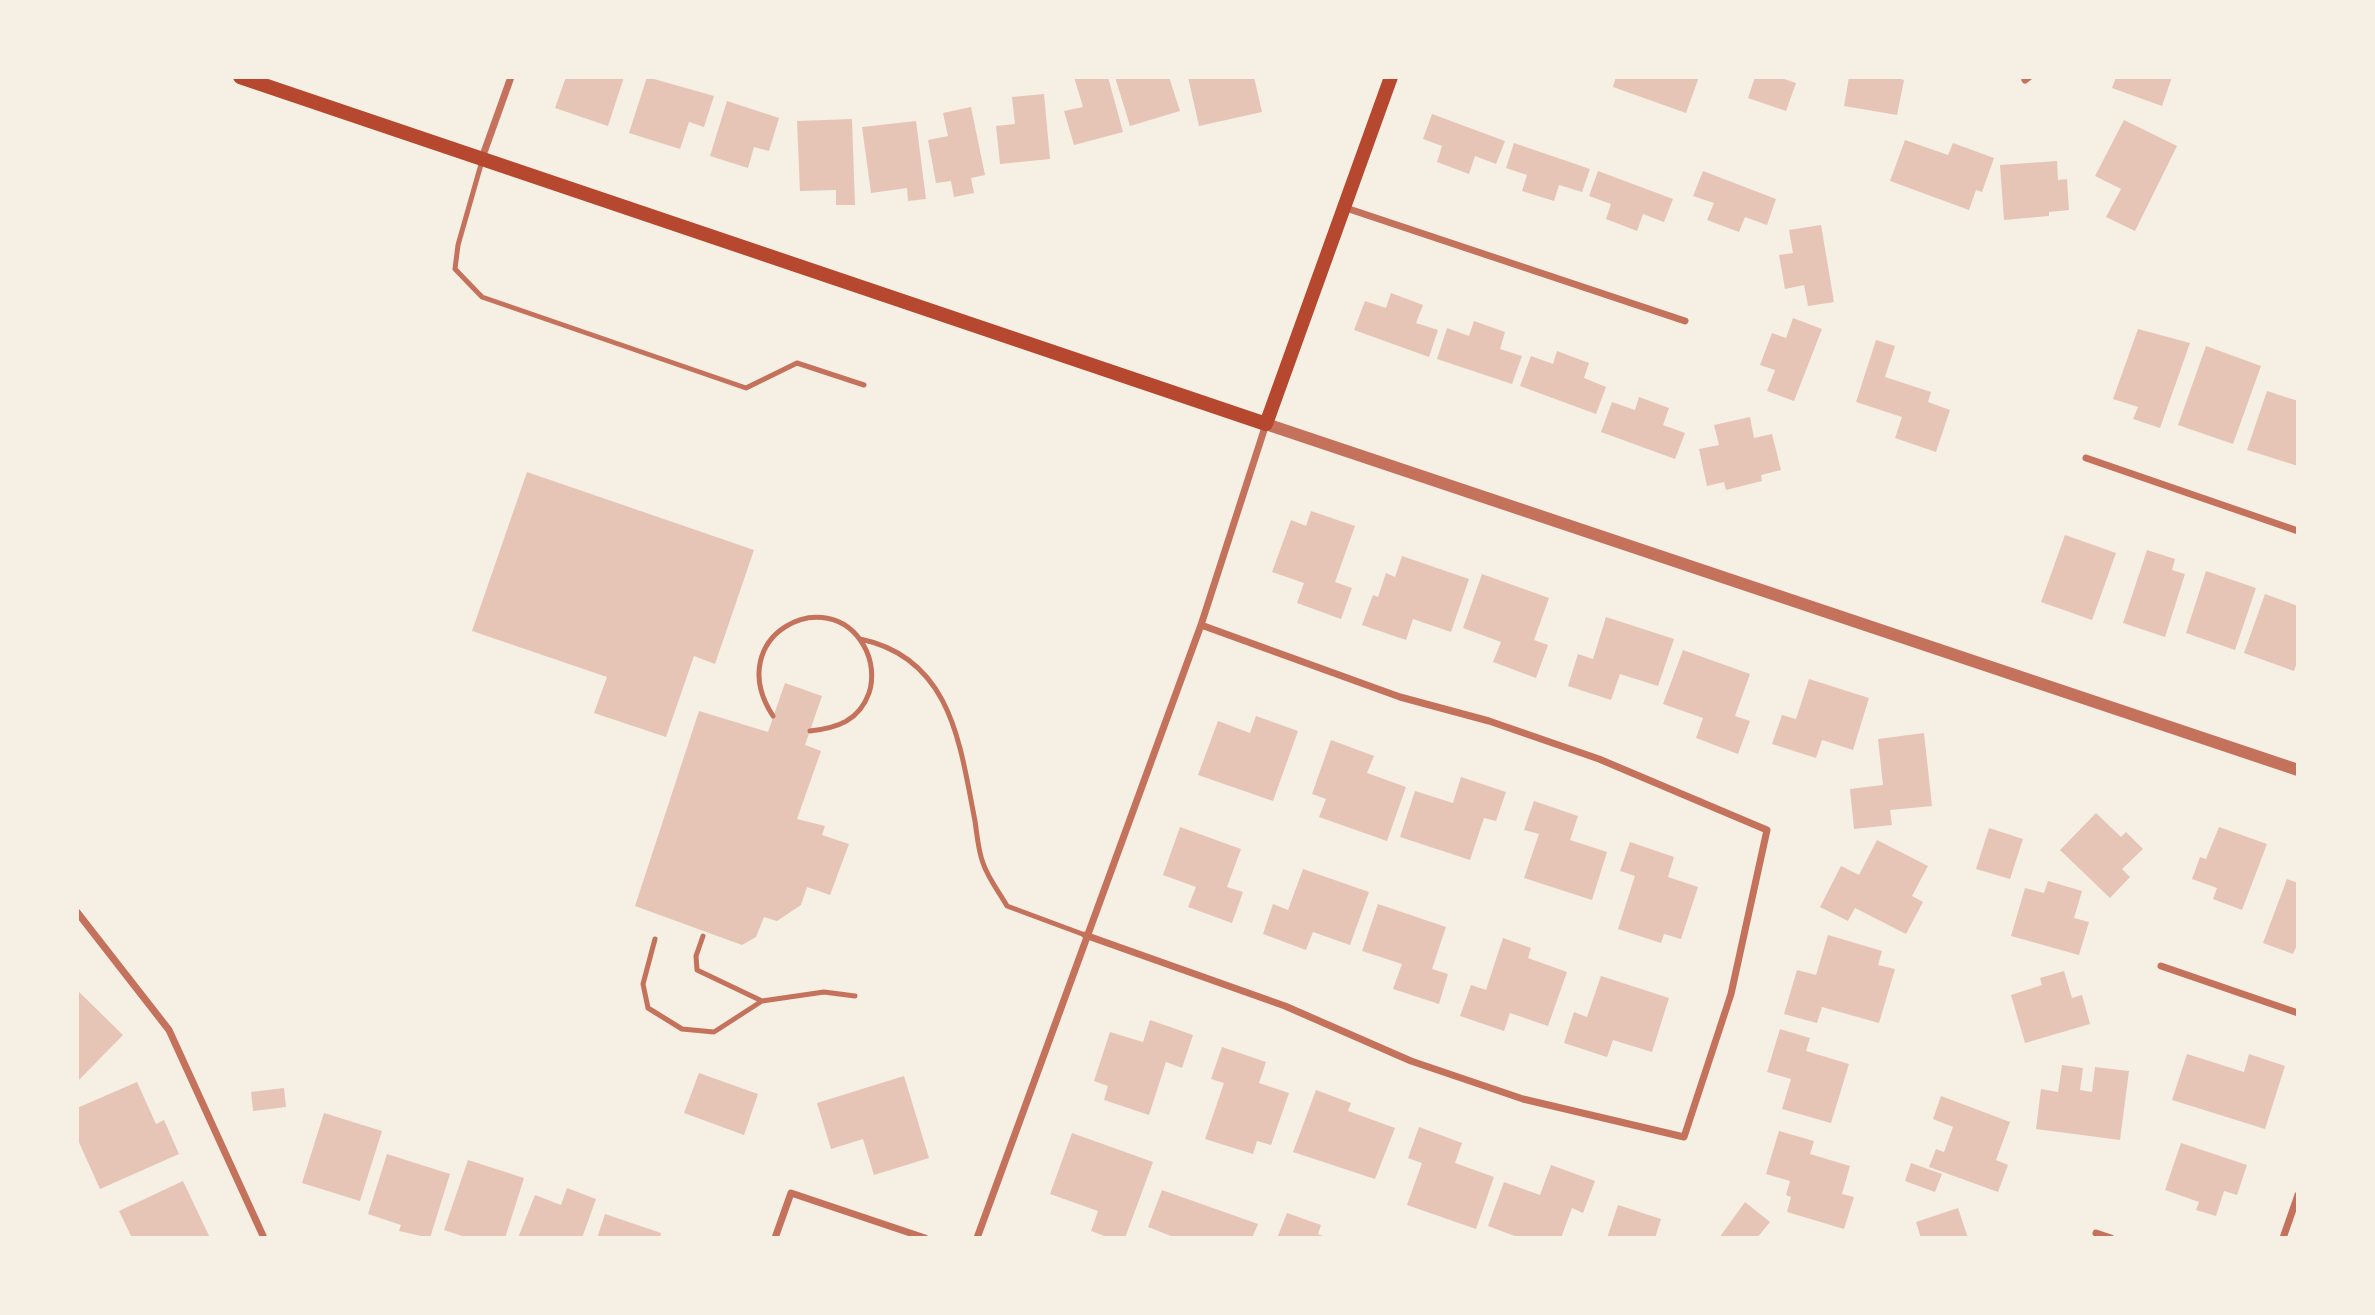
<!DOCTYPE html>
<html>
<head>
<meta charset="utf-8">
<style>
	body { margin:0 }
	#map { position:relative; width:2375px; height:1315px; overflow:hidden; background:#f6efe4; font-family:"IBM Plex Sans",sans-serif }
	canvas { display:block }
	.frame { position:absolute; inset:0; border:79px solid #f6efe4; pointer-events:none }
</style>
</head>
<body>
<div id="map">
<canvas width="2375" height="1315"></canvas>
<div class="frame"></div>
</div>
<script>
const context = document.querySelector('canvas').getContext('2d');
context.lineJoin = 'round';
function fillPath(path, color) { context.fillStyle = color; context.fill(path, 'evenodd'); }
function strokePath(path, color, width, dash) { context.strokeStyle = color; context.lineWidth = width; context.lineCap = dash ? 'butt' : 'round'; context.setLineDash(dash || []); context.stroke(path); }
fillPath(new Path2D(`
	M 566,77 L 624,77 L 608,126 L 555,108 Z
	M 647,77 L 714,96 L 704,127 L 689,122 L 680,149 L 629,133 Z
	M 1074,77 L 1108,77 L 1123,132 L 1074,145 L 1064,111 L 1083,107 Z
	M 1115,77 L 1169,77 L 1180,111 L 1130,126 Z
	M 1188,77 L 1254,77 L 1262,112 L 1199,126 Z
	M 1616,77 L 1699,77 L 1686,113 L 1613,87 Z
	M 1755,77 L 1778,77 L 1796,83 L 1786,111 L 1748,98 Z
	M 1849,77 L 1894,77 L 1904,80 L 1897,115 L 1844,106 Z
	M 2116,77 L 2172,77 L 2162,106 L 2112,88 Z
	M 1044,94 L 1050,159 L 1000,164 L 996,126 L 1015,124 L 1012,97 Z
	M 727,101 L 779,118 L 769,151 L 754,147 L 748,168 L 710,156 Z
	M 971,107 L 985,175 L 971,178 L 974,193 L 954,197 L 951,181 L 936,183 L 928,140 L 948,136 L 943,113 Z
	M 1432,114 L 1505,141 L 1496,164 L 1475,156 L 1469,174 L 1437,162 L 1442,146 L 1423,139 Z
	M 852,119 L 855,205 L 836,205 L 836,190 L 800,191 L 797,121 Z
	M 2124,120 L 2177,146 L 2135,231 L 2106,217 L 2121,189 L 2095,176 Z
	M 916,121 L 926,199 L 908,201 L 907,188 L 871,193 L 862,127 Z
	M 1905,140 L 1948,155 L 1953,143 L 1994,158 L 1982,192 L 1976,190 L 1969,210 L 1890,181 Z
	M 1514,143 L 1590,169 L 1582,192 L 1559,185 L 1554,201 L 1522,191 L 1527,175 L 1506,168 Z
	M 2057,161 L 2058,180 L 2067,179 L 2069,210 L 2049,212 L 2049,216 L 2004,220 L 2000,165 Z
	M 1598,171 L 1673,199 L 1664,222 L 1643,214 L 1637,231 L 1606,219 L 1611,204 L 1589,196 Z
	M 1703,171 L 1776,199 L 1767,225 L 1745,217 L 1739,232 L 1707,220 L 1714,203 L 1693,196 Z
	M 1821,225 L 1834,302 L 1808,306 L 1804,285 L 1785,289 L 1779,255 L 1793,253 L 1789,230 Z
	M 1391,293 L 1423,305 L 1416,323 L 1438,330 L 1429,357 L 1354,330 L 1365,301 L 1386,308 Z
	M 1793,318 L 1822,329 L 1794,401 L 1767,391 L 1775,370 L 1760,365 L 1772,333 L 1786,338 Z
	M 1474,321 L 1505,332 L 1500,349 L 1522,356 L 1512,384 L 1437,359 L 1447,328 L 1469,336 Z
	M 2138,329 L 2190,343 L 2160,428 L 2133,419 L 2138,407 L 2113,399 Z
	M 1876,340 L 1895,346 L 1885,377 L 1931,392 L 1928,402 L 1950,410 L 1936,452 L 1895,438 L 1902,417 L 1856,402 Z
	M 2206,346 L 2261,366 L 2233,444 L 2178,425 Z
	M 1557,351 L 1589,363 L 1584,378 L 1606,387 L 1596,414 L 1520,386 L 1531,356 L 1553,364 Z
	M 2267,391 L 2298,401 L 2298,466 L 2247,450 Z
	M 1639,397 L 1669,408 L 1663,425 L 1685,433 L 1675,459 L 1601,432 L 1612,402 L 1635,410 Z
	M 1750,417 L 1754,438 L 1772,434 L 1781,470 L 1761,475 L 1762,481 L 1726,490 L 1724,482 L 1707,486 L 1699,449 L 1719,445 L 1714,425 Z
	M 527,472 L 754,550 L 715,664 L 694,656 L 666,737 L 594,713 L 607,677 L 472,631 Z
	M 1311,511 L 1355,526 L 1335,582 L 1352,588 L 1341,619 L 1297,603 L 1304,583 L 1272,572 L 1291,520 L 1306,526 Z
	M 2065,535 L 2116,553 L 2092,620 L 2041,602 Z
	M 2147,550 L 2175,559 L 2172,570 L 2185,574 L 2165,637 L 2123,623 Z
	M 1402,556 L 1469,579 L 1451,632 L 1413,619 L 1406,640 L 1362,625 L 1373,595 L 1378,597 L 1386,573 L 1395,577 Z
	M 2206,571 L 2256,588 L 2235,650 L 2186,633 Z
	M 1482,574 L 1549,598 L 1534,640 L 1548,645 L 1536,678 L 1493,662 L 1501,642 L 1463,628 Z
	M 2265,594 L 2298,606 L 2298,659 L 2294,671 L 2244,653 Z
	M 1606,617 L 1674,639 L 1658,686 L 1620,674 L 1611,700 L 1568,686 L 1578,654 L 1593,659 Z
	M 1683,650 L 1750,674 L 1735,716 L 1750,721 L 1738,754 L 1696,738 L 1703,718 L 1663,704 Z
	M 1809,679 L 1869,698 L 1853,750 L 1822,740 L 1816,758 L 1772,744 L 1782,715 L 1796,719 Z
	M 785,683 L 822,696 L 805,745 L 821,751 L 797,819 L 825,826 L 822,835 L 849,844 L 830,895 L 807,887 L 801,905 L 777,921 L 764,917 L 756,937 L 742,945 L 635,906 L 699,711 L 768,732 Z
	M 1256,716 L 1298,731 L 1273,801 L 1198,775 L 1218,721 L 1250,733 Z
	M 1924,733 L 1932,806 L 1890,810 L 1892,825 L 1854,829 L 1850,789 L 1883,785 L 1878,739 Z
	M 1331,740 L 1374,756 L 1367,773 L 1406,787 L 1387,841 L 1319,817 L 1326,799 L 1312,794 Z
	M 1461,777 L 1506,792 L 1496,821 L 1484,818 L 1470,860 L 1400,837 L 1415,791 L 1453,803 Z
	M 1534,801 L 1578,816 L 1570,840 L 1607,852 L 1592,900 L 1524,878 L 1539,834 L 1524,830 Z
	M 2096,813 L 2121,837 L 2126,832 L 2143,849 L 2122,869 L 2130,877 L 2110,898 L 2060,850 Z
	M 1180,827 L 1241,849 L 1227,887 L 1243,892 L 1232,923 L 1188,907 L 1196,887 L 1163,875 Z
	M 2219,827 L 2267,844 L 2242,910 L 2213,899 L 2217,888 L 2192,879 L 2200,857 L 2206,859 Z
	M 1989,828 L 2023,839 L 2010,879 L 1976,869 Z
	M 1877,840 L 1928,866 L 1912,896 L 1923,902 L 1906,934 L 1855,908 L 1848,921 L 1820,907 L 1841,866 L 1859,875 Z
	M 1630,842 L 1674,857 L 1668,877 L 1698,887 L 1681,939 L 1664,934 L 1661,943 L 1618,929 L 1635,876 L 1620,871 Z
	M 1303,869 L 1369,892 L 1350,945 L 1313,932 L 1306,950 L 1263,934 L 1273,904 L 1288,910 Z
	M 2287,879 L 2298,883 L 2298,943 L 2293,954 L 2263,943 Z
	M 2048,881 L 2082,891 L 2074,918 L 2089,922 L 2079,955 L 2011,936 L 2025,888 L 2044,893 Z
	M 1378,904 L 1446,927 L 1432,969 L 1448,974 L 1439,1004 L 1393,989 L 1402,964 L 1362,951 Z
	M 1828,935 L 1882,951 L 1878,965 L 1895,969 L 1879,1023 L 1822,1007 L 1817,1023 L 1784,1014 L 1797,970 L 1816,975 Z
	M 1503,938 L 1531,948 L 1528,958 L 1567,972 L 1548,1026 L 1510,1013 L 1504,1031 L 1460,1016 L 1471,985 L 1486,990 Z
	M 2064,971 L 2072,998 L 2082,995 L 2090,1024 L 2025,1043 L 2011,995 L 2042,985 L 2040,978 Z
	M 1601,976 L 1669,998 L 1652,1052 L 1613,1040 L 1607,1057 L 1564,1043 L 1574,1012 L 1587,1017 Z
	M 77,990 L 123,1035 L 77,1082 Z
	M 1150,1020 L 1193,1035 L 1182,1068 L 1166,1062 L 1149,1115 L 1104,1100 L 1108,1086 L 1094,1081 L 1110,1032 L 1143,1042 Z
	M 1780,1029 L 1810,1038 L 1806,1051 L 1849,1064 L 1831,1123 L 1782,1109 L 1791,1079 L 1767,1072 Z
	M 1222,1047 L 1266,1062 L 1259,1083 L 1289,1093 L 1271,1145 L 1257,1141 L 1253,1154 L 1205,1139 L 1224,1083 L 1211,1079 Z
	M 2187,1054 L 2244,1072 L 2249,1054 L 2285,1066 L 2265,1129 L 2172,1100 Z
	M 2062,1065 L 2083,1068 L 2080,1090 L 2092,1092 L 2095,1067 L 2129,1071 L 2120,1140 L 2036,1129 L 2041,1089 L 2058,1092 Z
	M 699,1073 L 758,1094 L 744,1135 L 684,1113 Z
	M 904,1076 L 929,1158 L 874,1175 L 863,1139 L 831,1149 L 817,1103 Z
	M 137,1082 L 156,1124 L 164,1120 L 179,1154 L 100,1189 L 77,1138 L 77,1108 Z
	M 284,1088 L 286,1107 L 253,1111 L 251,1092 Z
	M 1316,1090 L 1351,1103 L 1348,1111 L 1395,1128 L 1375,1179 L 1293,1152 Z
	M 1941,1096 L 2010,1122 L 1996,1160 L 2008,1165 L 1998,1192 L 1929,1167 L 1936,1149 L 1944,1152 L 1953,1127 L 1933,1119 Z
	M 324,1113 L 382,1131 L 360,1201 L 302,1183 Z
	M 1419,1127 L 1462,1143 L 1455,1163 L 1494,1177 L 1476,1229 L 1407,1205 L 1422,1163 L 1408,1158 Z
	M 1779,1131 L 1814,1141 L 1810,1154 L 1850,1166 L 1842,1194 L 1854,1197 L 1844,1229 L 1787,1212 L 1791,1197 L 1786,1195 L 1790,1181 L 1766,1174 Z
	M 1072,1133 L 1153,1162 L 1125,1238 L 1110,1238 L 1091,1231 L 1098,1211 L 1050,1194 Z
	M 2181,1143 L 2247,1165 L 2237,1195 L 2224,1191 L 2216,1216 L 2196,1210 L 2199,1202 L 2165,1190 Z
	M 387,1154 L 450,1174 L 430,1238 L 399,1231 L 401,1225 L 368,1214 Z
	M 468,1160 L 524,1178 L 505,1238 L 468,1238 L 444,1230 Z
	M 1911,1163 L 1942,1174 L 1935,1192 L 1905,1181 Z
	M 1551,1165 L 1595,1181 L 1583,1213 L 1572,1208 L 1561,1238 L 1520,1238 L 1488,1226 L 1504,1182 L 1540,1195 Z
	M 183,1181 L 210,1238 L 132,1238 L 119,1211 Z
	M 567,1188 L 596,1199 L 582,1238 L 518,1238 L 535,1195 L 561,1205 Z
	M 1162,1190 L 1258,1224 L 1252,1238 L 1176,1238 L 1148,1227 Z
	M 1745,1202 L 1770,1222 L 1757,1238 L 1719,1238 Z
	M 1618,1205 L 1661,1219 L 1655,1238 L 1607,1238 Z
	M 1958,1208 L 1968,1238 L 1921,1238 L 1916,1222 Z
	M 1287,1213 L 1321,1225 L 1318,1234 L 1328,1238 L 1277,1238 Z
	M 605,1214 L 661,1233 L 660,1238 L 597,1238 Z`), '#e6c5b7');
strokePath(new Path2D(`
	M 482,161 L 458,245 L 455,269 L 482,297 L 746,388 L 797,363 L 864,385
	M 860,639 C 952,658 960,745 975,821 C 977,834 978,850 983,863 C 988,878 999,892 1007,906 L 1085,935
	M 773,716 C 721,636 828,581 864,646 C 872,660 874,678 869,693 C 859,721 837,728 810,731
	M 703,936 L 696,956 L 697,970 L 762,1001
	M 655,939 L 643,984 L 648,1008 L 682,1029 L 714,1032 L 762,1001 L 824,992 L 855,996`), '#c5725c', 5);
strokePath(new Path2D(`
	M 2025,80 L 2029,77
	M 482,158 L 511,77
	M 1346,208 L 1685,321
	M 2086,458 L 2298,531
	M 77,912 L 169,1030 L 264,1238
	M 1085,935 L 1285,1006 L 1411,1061 L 1523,1099 L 1684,1137 L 1731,994 L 1767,830 L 1599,759 L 1489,721 L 1400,697 L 1201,625
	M 2161,966 L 2298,1013
	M 2096,1233 L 2111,1238
	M 775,1238 L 791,1193 L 925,1238
	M 977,1238 L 1201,625 L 1266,424
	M 2283,1238 L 2298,1195`), '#c5725c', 7);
strokePath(new Path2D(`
	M 1266,424 L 2298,770`), '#c5725c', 12);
strokePath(new Path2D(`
	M 240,77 L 1266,424 L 1391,77`), '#b5482f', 14);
</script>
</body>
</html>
